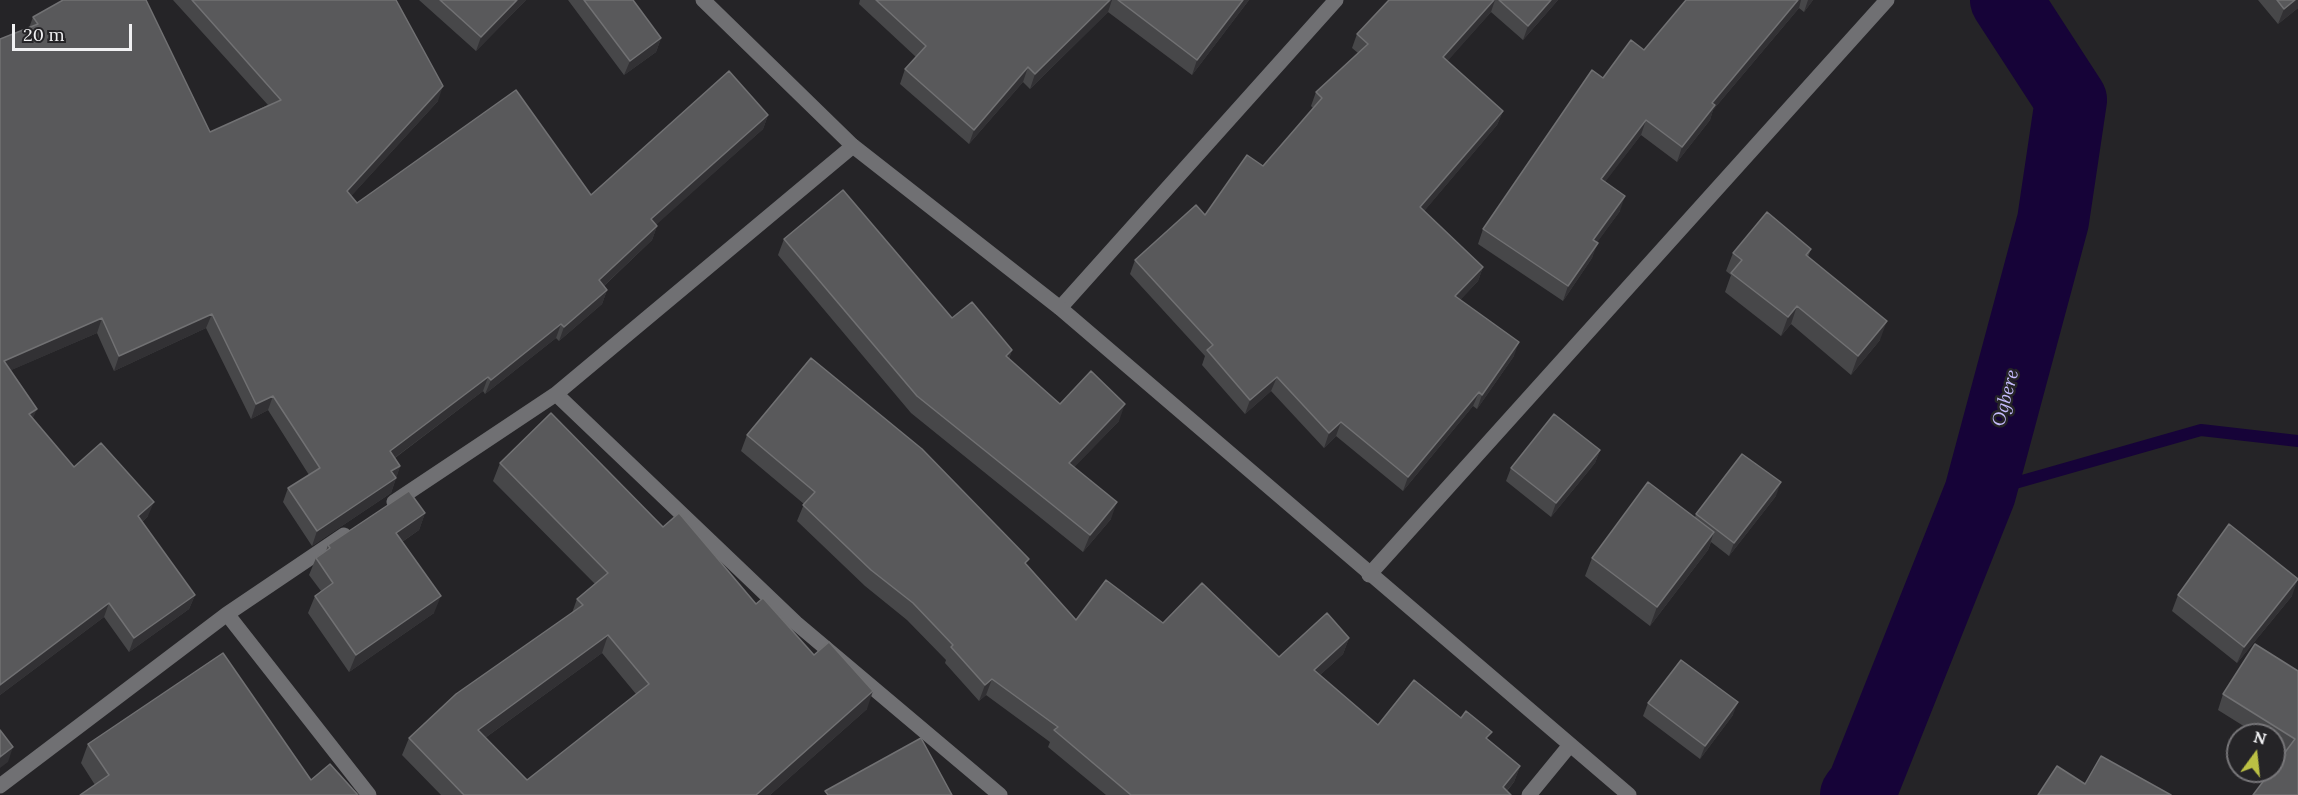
<!DOCTYPE html>
<html>
<head>
<meta charset="utf-8">
<style>
	body { margin:0 }
	#map { position:relative; width:2298px; height:795px; overflow:hidden; background:#252427; font-family:Lora,serif }
	canvas { display:block }
	.north { position:absolute; left:2226px; top:723px; width:60px; height:60px; box-sizing:border-box; background:#252427; border:2px solid #777679; border-radius:50%; rotate:15deg; font-size:16px; font-weight:700; line-height:24px; text-align:center; color:#f1f1f3 }
	.north::after { content:''; display:block; margin:auto; width:21px; height:27px; background:#bbc044; clip-path:polygon(50% 0,100% 100%,50% 72%,0 100%) }
	.scale { position:absolute; left:12px; top:24px; width:120px; height:27px; box-sizing:border-box; border:3px solid #f1f1f3; border-top:0; padding-left:8px; font-size:18px; line-height:21px; white-space:nowrap; color:#f1f1f3; -webkit-text-stroke:4px #252427; paint-order:stroke }
</style>
</head>
<body>
<div id="map">
<canvas width="2298" height="795"></canvas>
<div class="north">N</div>
<div class="scale">20 m</div>
</div>
<script>
const context = document.querySelector('canvas').getContext('2d');
context.lineJoin = 'round';
function strokePath(path, color, width, dash) { context.strokeStyle = color; context.lineWidth = width; context.lineCap = dash ? 'butt' : 'round'; context.setLineDash(dash || []); context.stroke(path); }
function fillPath(path, color) { context.fillStyle = color; context.fill(path, 'evenodd'); }
function label(font, color, halo, rows, align = 'center') {
  context.font = font + ' Lora,serif'; context.lineWidth = 5; context.setLineDash([]); context.textBaseline = 'middle'; context.strokeStyle = halo; context.fillStyle = color; for (const [text, x, y, turn = 0] of rows) {
    context.save(); context.translate(x, y); context.rotate((+turn || 0) * Math.PI / 180); context.textAlign = isNaN(turn) ? turn : align; if (halo) context.strokeText(text, 0, 0); context.fillText(text, 0, 0); context.restore();
  }
}
strokePath(new Path2D(`
	M 1980,493 L 2201,430 L 2298,441`), '#160338', 12);
strokePath(new Path2D(`
	M 1856,795 L 1863,786 L 1980,493 L 2053,221 L 2071,100 L 2006,0`), '#160338', 72);
strokePath(new Path2D(`
	M 1060,308 L 1336,0
	M 556,394 L 796,623 L 1000,795
	M 394,502 L 556,394 L 853,146
	M 1369,575 L 1887,0
	M 227,614 L 369,795
	M 0,786 L 227,614 L 344,535
	M 1529,795 L 1570,745`), '#707073', 15);
strokePath(new Path2D(`
	M 703,0 L 853,146 L 1060,308 L 1629,795`), '#707073', 15);
fillPath(new Path2D(`
	M 173,0 L 396,0 L 438,101 L 351,196 L 357,203 L 591,195 L 768,115 L 763,129 L 656,224 L 657,226 L 652,240 L 604,286 L 607,290 L 602,304 L 559,341 L 556,338 L 485,394 L 483,391 L 395,458 L 400,466 L 391,493 L 312,546 L 283,502 L 288,488 L 309,475 L 268,410 L 251,419 L 206,328 L 114,371 L 97,333 L 11,370 L 33,419 L 74,467 L 148,516 L 142,522 L 195,595 L 189,609 L 129,652 L 104,617 L 0,695 L 0,39 L 29,28 L 33,17 L 210,132 L 268,105 Z
	M 419,0 L 526,0 L 476,51 Z
	M 568,0 L 633,0 L 661,38 L 656,52 L 624,75 Z
	M 860,0 L 1249,0 L 1192,75 L 1108,12 L 1030,89 L 1023,82 L 969,144 L 900,84 L 905,69 L 916,57 L 859,4 Z
	M 1389,0 L 1558,0 L 1523,40 L 1491,12 L 1447,61 L 1503,111 L 1497,125 L 1424,211 L 1483,267 L 1478,281 L 1460,300 L 1514,356 L 1477,409 L 1473,406 L 1403,491 L 1336,436 L 1324,448 L 1271,391 L 1245,414 L 1202,365 L 1205,356 L 1130,274 L 1135,260 L 1205,215 L 1263,166 L 1313,108 L 1311,106 L 1316,92 L 1358,53 L 1352,48 L 1357,34 Z
	M 1686,0 L 1813,0 L 1804,12 L 1799,8 L 1713,110 L 1710,120 L 1677,162 L 1641,135 L 1605,181 L 1620,211 L 1597,242 L 1592,258 L 1563,301 L 1478,244 L 1483,229 L 1603,78 L 1644,50 Z
	M 2258,0 L 2298,0 L 2298,8 L 2278,24 Z
	M 784,239 L 952,318 L 1012,350 L 1009,359 L 1060,404 L 1119,421 L 1074,467 L 1111,519 L 1083,552 L 911,413 L 778,255 Z
	M 1811,249 L 1808,257 L 1880,340 L 1851,375 L 1791,324 L 1781,336 L 1725,292 L 1731,275 L 1726,271 L 1733,253 Z
	M 747,435 L 1027,565 L 1076,620 L 1163,623 L 1279,657 L 1349,638 L 1343,654 L 1320,675 L 1378,725 L 1489,740 L 1520,766 L 1514,782 L 1507,791 L 1511,795 L 1106,795 L 1048,747 L 1050,742 L 986,695 L 979,701 L 945,663 L 946,660 L 907,620 L 865,586 L 797,521 L 804,504 L 741,451 Z
	M 1600,450 L 1595,463 L 1551,517 L 1506,481 L 1511,468 Z
	M 500,463 L 663,527 L 756,604 L 814,655 L 867,709 L 770,795 L 441,795 L 402,755 L 409,738 L 572,613 L 577,599 L 595,584 L 493,481 ZM 602,653 L 636,694 L 527,780 L 485,738 Z
	M 1776,496 L 1729,556 L 1711,542 L 1708,550 L 1650,626 L 1585,576 L 1592,558 L 1695,517 L 1696,514 Z
	M 425,513 L 419,530 L 402,542 L 434,613 L 349,672 L 308,613 L 315,596 L 321,591 L 309,575 L 316,558 L 326,551 L 328,545 Z
	M 2178,595 L 2292,596 L 2237,663 L 2172,611 Z
	M 2298,671 L 2298,795 L 2285,752 L 2274,745 L 2274,735 L 2258,735 L 2218,710 L 2223,694 Z
	M 1648,703 L 1733,715 L 1700,759 L 1643,716 Z
	M 88,744 L 311,780 L 95,785 L 81,763 Z`), '#474749');
fillPath(new Path2D(`
	M 517,0 L 526,0 L 476,51 L 481,37 Z
	M 1110,0 L 1112,0 L 1108,12 L 1030,89 L 1035,74 Z
	M 1243,0 L 1249,0 L 1192,75 L 1197,60 Z
	M 1494,0 L 1495,0 L 1491,12 L 1438,72 L 1443,57 Z
	M 1551,0 L 1558,0 L 1523,40 L 1528,26 Z
	M 1798,0 L 1801,0 L 1799,8 L 1713,110 L 1710,120 L 1677,162 L 1682,147 L 1712,103 Z
	M 1808,0 L 1813,0 L 1804,12 Z
	M 2295,0 L 2298,0 L 2298,8 L 2278,24 L 2284,9 Z
	M 661,38 L 656,52 L 624,75 L 630,61 Z
	M 1028,67 L 1023,82 L 969,144 L 974,130 Z
	M 443,86 L 438,101 L 342,206 L 347,191 Z
	M 1503,111 L 1497,125 L 1415,222 L 1420,207 Z
	M 768,115 L 763,129 L 646,234 L 651,219 Z
	M 1646,120 L 1641,135 L 1596,194 L 1601,179 Z
	M 1625,196 L 1620,211 L 1588,255 L 1593,240 Z
	M 657,226 L 652,240 L 594,295 L 599,280 Z
	M 1598,243 L 1592,258 L 1563,301 L 1568,286 Z
	M 1483,267 L 1478,281 L 1450,311 L 1455,296 Z
	M 607,290 L 602,304 L 559,341 L 564,327 Z
	M 1797,306 L 1791,324 L 1781,336 L 1788,317 Z
	M 212,314 L 206,328 L 114,371 L 119,356 Z
	M 102,318 L 97,333 L 0,375 L 4,361 Z
	M 1887,321 L 1880,340 L 1851,375 L 1858,356 Z
	M 561,324 L 556,338 L 485,394 L 491,380 Z
	M 1519,342 L 1514,356 L 1477,409 L 1482,395 Z
	M 1012,350 L 1006,367 L 1006,356 Z
	M 488,377 L 483,391 L 385,465 L 390,451 Z
	M 1277,377 L 1271,391 L 1245,414 L 1250,400 Z
	M 1479,392 L 1473,406 L 1403,491 L 1408,477 Z
	M 273,396 L 268,410 L 251,419 L 256,404 Z
	M 1125,404 L 1119,421 L 1063,479 L 1069,463 Z
	M 37,409 L 31,423 L 29,414 Z
	M 1341,422 L 1336,436 L 1324,448 L 1329,433 Z
	M 1600,450 L 1595,463 L 1551,517 L 1556,503 Z
	M 400,466 L 391,493 L 312,546 L 317,531 L 391,471 Z
	M 1781,482 L 1776,496 L 1729,556 L 1734,543 Z
	M 154,502 L 148,516 L 133,530 L 138,516 Z
	M 1117,502 L 1111,519 L 1083,552 L 1090,535 Z
	M 425,513 L 419,530 L 390,550 L 396,533 Z
	M 1714,532 L 1708,550 L 1650,626 L 1657,607 Z
	M 2298,579 L 2292,596 L 2237,663 L 2244,647 Z
	M 195,595 L 189,609 L 129,652 L 134,638 Z
	M 441,596 L 434,613 L 349,672 L 356,655 Z
	M 109,603 L 104,617 L 0,695 L 0,685 Z
	M 608,635 L 602,653 L 471,748 L 478,730 Z
	M 1349,638 L 1343,654 L 1308,686 L 1314,670 Z
	M 992,679 L 986,695 L 979,701 L 985,685 Z
	M 873,691 L 867,709 L 770,795 L 756,795 Z
	M 1738,702 L 1733,715 L 1700,759 L 1705,746 Z
	M 13,747 L 8,762 L 0,768 L 0,757 Z
	M 1520,766 L 1514,782 L 1503,795 L 1503,787 Z`), '#323134');
const building = new Path2D(`
	M 63,0 L 146,0 L 210,132 L 281,100 L 192,0 L 396,0 L 443,86 L 347,191 L 357,203 L 516,90 L 591,195 L 729,71 L 768,115 L 651,219 L 657,226 L 599,280 L 607,290 L 564,327 L 561,324 L 491,380 L 488,377 L 390,451 L 400,466 L 391,471 L 396,478 L 317,531 L 288,488 L 320,468 L 273,396 L 256,404 L 212,314 L 119,356 L 102,318 L 4,361 L 37,409 L 29,414 L 74,467 L 101,443 L 154,502 L 138,516 L 195,595 L 134,638 L 109,603 L 0,685 L 0,39 L 38,24 L 33,17 Z
	M 440,0 L 517,0 L 481,37 Z
	M 584,0 L 633,0 L 661,38 L 630,61 Z
	M 876,0 L 1110,0 L 1035,74 L 1028,67 L 974,130 L 905,69 L 926,46 Z
	M 1118,0 L 1243,0 L 1197,60 Z
	M 1389,0 L 1494,0 L 1443,57 L 1503,111 L 1420,207 L 1483,267 L 1455,296 L 1519,342 L 1482,395 L 1479,392 L 1408,477 L 1341,422 L 1329,433 L 1277,377 L 1250,400 L 1207,350 L 1213,345 L 1135,260 L 1196,205 L 1205,215 L 1247,155 L 1263,166 L 1322,98 L 1316,92 L 1368,44 L 1357,34 Z
	M 1499,0 L 1551,0 L 1528,26 Z
	M 1686,0 L 1798,0 L 1712,103 L 1715,105 L 1682,147 L 1646,120 L 1601,179 L 1625,196 L 1593,240 L 1598,243 L 1568,286 L 1483,229 L 1592,70 L 1603,78 L 1631,40 L 1644,50 Z
	M 2277,0 L 2295,0 L 2284,9 Z
	M 843,190 L 952,318 L 972,302 L 1012,350 L 1006,356 L 1060,404 L 1091,371 L 1125,404 L 1069,463 L 1117,502 L 1090,535 L 917,396 L 784,239 Z
	M 1767,212 L 1811,249 L 1806,255 L 1887,321 L 1858,356 L 1797,306 L 1788,317 L 1731,273 L 1742,260 L 1733,253 Z
	M 811,358 L 922,449 L 1029,559 L 1025,563 L 1076,620 L 1106,580 L 1163,623 L 1202,583 L 1279,657 L 1327,613 L 1349,638 L 1314,670 L 1378,725 L 1414,680 L 1461,718 L 1466,711 L 1492,732 L 1486,738 L 1520,766 L 1503,787 L 1511,795 L 1131,795 L 1054,730 L 1058,727 L 992,679 L 985,685 L 951,647 L 953,645 L 913,603 L 871,570 L 803,505 L 815,492 L 747,435 Z
	M 551,413 L 663,527 L 679,513 L 756,604 L 763,598 L 814,655 L 829,642 L 873,691 L 756,795 L 464,795 L 409,738 L 456,694 L 583,605 L 577,599 L 608,573 L 500,463 ZM 608,635 L 649,684 L 527,780 L 478,730 Z
	M 1554,414 L 1600,450 L 1556,503 L 1511,468 Z
	M 1742,454 L 1781,482 L 1734,543 L 1696,514 Z
	M 1648,482 L 1714,532 L 1657,607 L 1592,558 Z
	M 409,491 L 425,513 L 396,533 L 441,596 L 356,655 L 315,596 L 333,583 L 316,558 L 330,548 L 328,545 Z
	M 2229,524 L 2298,579 L 2244,647 L 2178,595 Z
	M 2255,644 L 2298,671 L 2298,795 L 2253,795 L 2271,771 L 2274,771 L 2274,767 L 2295,739 L 2223,694 Z
	M 223,653 L 311,780 L 330,764 L 358,795 L 80,795 L 109,775 L 88,744 Z
	M 1681,660 L 1738,702 L 1705,746 L 1648,703 Z
	M 0,730 L 13,747 L 0,757 Z
	M 921,738 L 952,795 L 828,795 L 825,791 Z
	M 2101,756 L 2171,795 L 2038,795 L 2057,766 L 2085,784 Z`);
fillPath(building, '#59595b');
strokePath(building, '#717173', 1.5);
label('italic 18px', '#c5bbfc', '#252427', [
	["Ogbere",2006,398,-75]
]);
</script>
</body>
</html>
